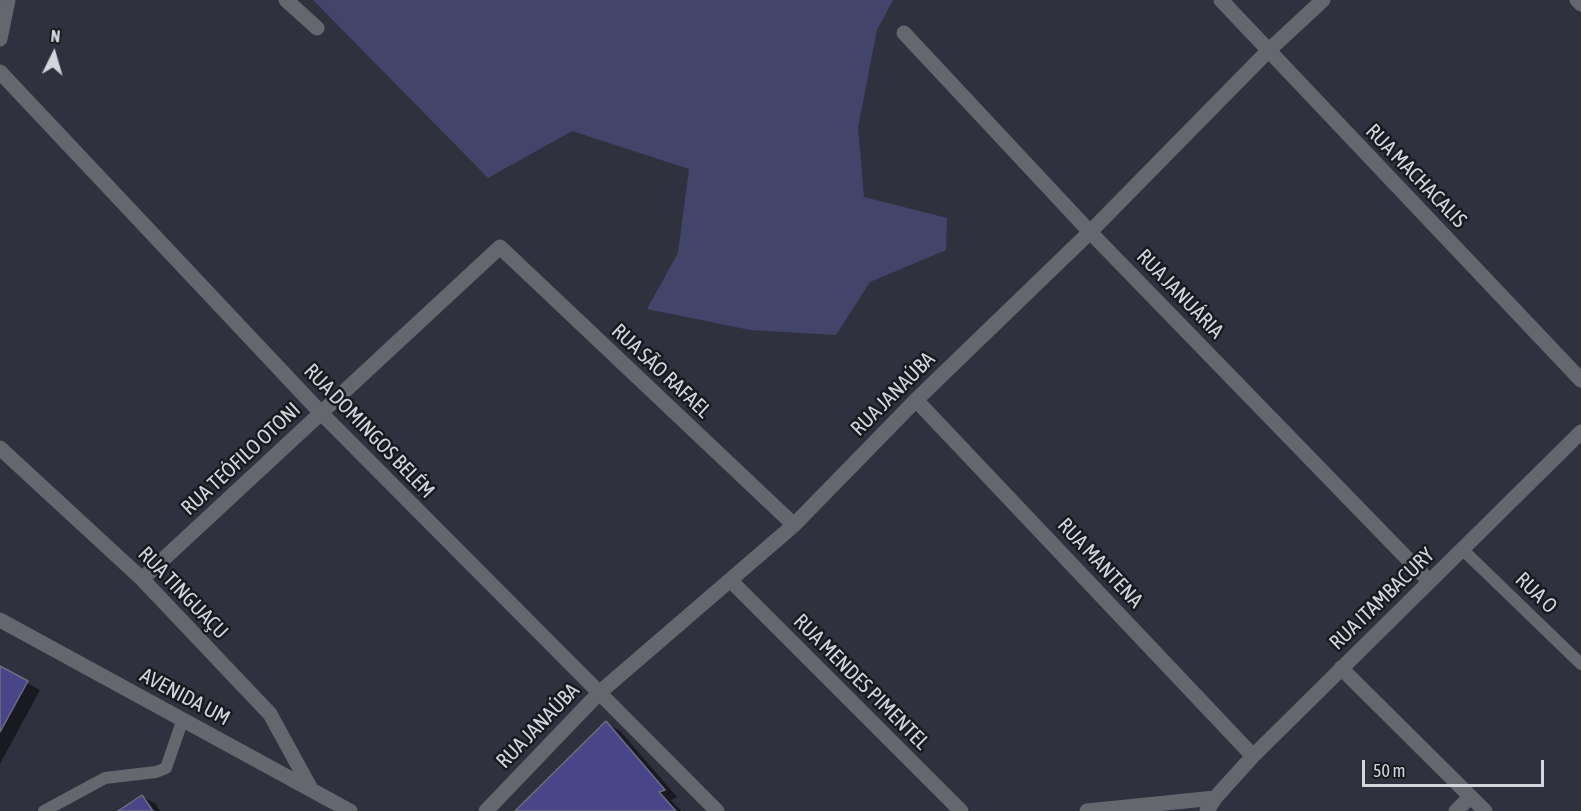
<!DOCTYPE html>
<html>
<head>
<meta charset="utf-8">
<style>
	body { margin:0 }
	#map { position:relative; width:1581px; height:811px; overflow:hidden; background:#30313e; font-family:"Asap Condensed",sans-serif }
	canvas { display:block }
	.north { position:absolute; left:24px; top:24px; width:60px; height:60px; -webkit-text-stroke:4px #191a20; paint-order:stroke; rotate:5deg; font-size:16px; font-weight:700; line-height:24px; text-align:center; color:#d4d5dd }
	.north::after { content:''; display:block; margin:auto; width:21px; height:27px; background:#d4d5dd; clip-path:polygon(50% 0,100% 100%,50% 72%,0 100%) }
	.scale { position:absolute; left:1362px; top:760px; width:182px; height:27px; box-sizing:border-box; border:3px solid #d4d5dd; border-top:0; padding-left:8px; font-size:18px; line-height:21px; white-space:nowrap; color:#d4d5dd; -webkit-text-stroke:4px #191a20; paint-order:stroke }
</style>
</head>
<body>
<div id="map">
<canvas width="1581" height="811"></canvas>
<div class="north">N</div>
<div class="scale">50 m</div>
</div>
<script>
const context = document.querySelector('canvas').getContext('2d');
context.lineJoin = 'round';
function fillPath(path, color) { context.fillStyle = color; context.fill(path, 'evenodd'); }
function strokePath(path, color, width, dash) { context.strokeStyle = color; context.lineWidth = width; context.lineCap = dash ? 'butt' : 'round'; context.setLineDash(dash || []); context.stroke(path); }
function label(font, color, halo, rows, align = 'center') {
  context.font = font + ' "Asap Condensed",sans-serif'; context.lineWidth = 5; context.setLineDash([]); context.textBaseline = 'middle'; context.strokeStyle = halo; context.fillStyle = color; for (const [text, x, y, turn = 0] of rows) {
    context.save(); context.translate(x, y); context.rotate((+turn || 0) * Math.PI / 180); context.textAlign = isNaN(turn) ? turn : align; if (halo) context.strokeText(text, 0, 0); context.fillText(text, 0, 0); context.restore();
  }
}
fillPath(new Path2D(`
	M 313,0 L 893,0 L 877,30 L 858,127 L 864,197 L 947,218 L 946,250 L 870,282 L 836,335 L 750,330 L 647,309 L 678,253 L 689,169 L 572,131 L 488,178 Z`), '#43446a');
fillPath(new Path2D(`
	M 0,668 L 40,690 L 0,764 Z
	M 606,723 L 620,731 L 677,797 L 671,800 L 681,811 L 517,811 Z
	M 143,797 L 156,804 L 160,811 L 121,811 Z`), '#0007');
const building = new Path2D(`
	M 0,666 L 28,681 L 0,732 Z
	M 606,721 L 665,790 L 659,792 L 676,811 L 515,811 Z
	M 142,795 L 153,811 L 118,811 Z`);
fillPath(building, '#484688');
strokePath(building, '#6d6e7d', 1.5);
strokePath(new Path2D(`
	M 1463,550 L 1581,664
	M 44,811 L 105,778 L 156,772 L 166,768 L 183,719`), '#66676e', 12);
strokePath(new Path2D(`
	M 286,0 L 317,28
	M 1221,0 L 1581,380
	M 1577,0 L 1581,4
	M 904,33 L 1090,232 L 1429,581
	M 0,39 L 8,0
	M 0,72 L 322,414 L 717,811
	M 916,400 L 1253,756
	M 0,448 L 142,579 L 270,714 L 311,789
	M 142,579 L 500,247 L 794,525
	M 732,582 L 961,811
	M 1341,668 L 1485,811
	M 486,811 L 599,693 L 794,525 L 916,400 L 1090,232 L 1268,51 L 1323,0
	M 1087,811 L 1215,798
	M 1207,811 L 1215,798 L 1253,756 L 1581,432
	M 1456,811 L 1470,797`), '#66676e', 15);
strokePath(new Path2D(`
	M 0,620 L 350,811`), '#66676e', 15);
label('21px', '#d4d5dd', '#191a20', [
	["RUA MACHACALIS",1416,176,46],
	["RUA JANUÁRIA",1180,294,46],
	["RUA SÃO RAFAEL",661,371,43],
	["RUA JANAÚBA",893,394,-45],
	["RUA DOMINGOS BELÉM",369,431,46],
	["RUA TEÓFILO OTONI",241,459,-43],
	["RUA MANTENA",1100,563,47],
	["RUA TINGUAÇU",183,593,46],
	["RUA O",1536,593,44],
	["RUA ITAMBACURY",1382,599,-44],
	["RUA MENDES PIMENTEL",861,682,45],
	["AVENIDA UM",185,697,28],
	["RUA JANAÚBA",538,726,-46]
]);
</script>
</body>
</html>
